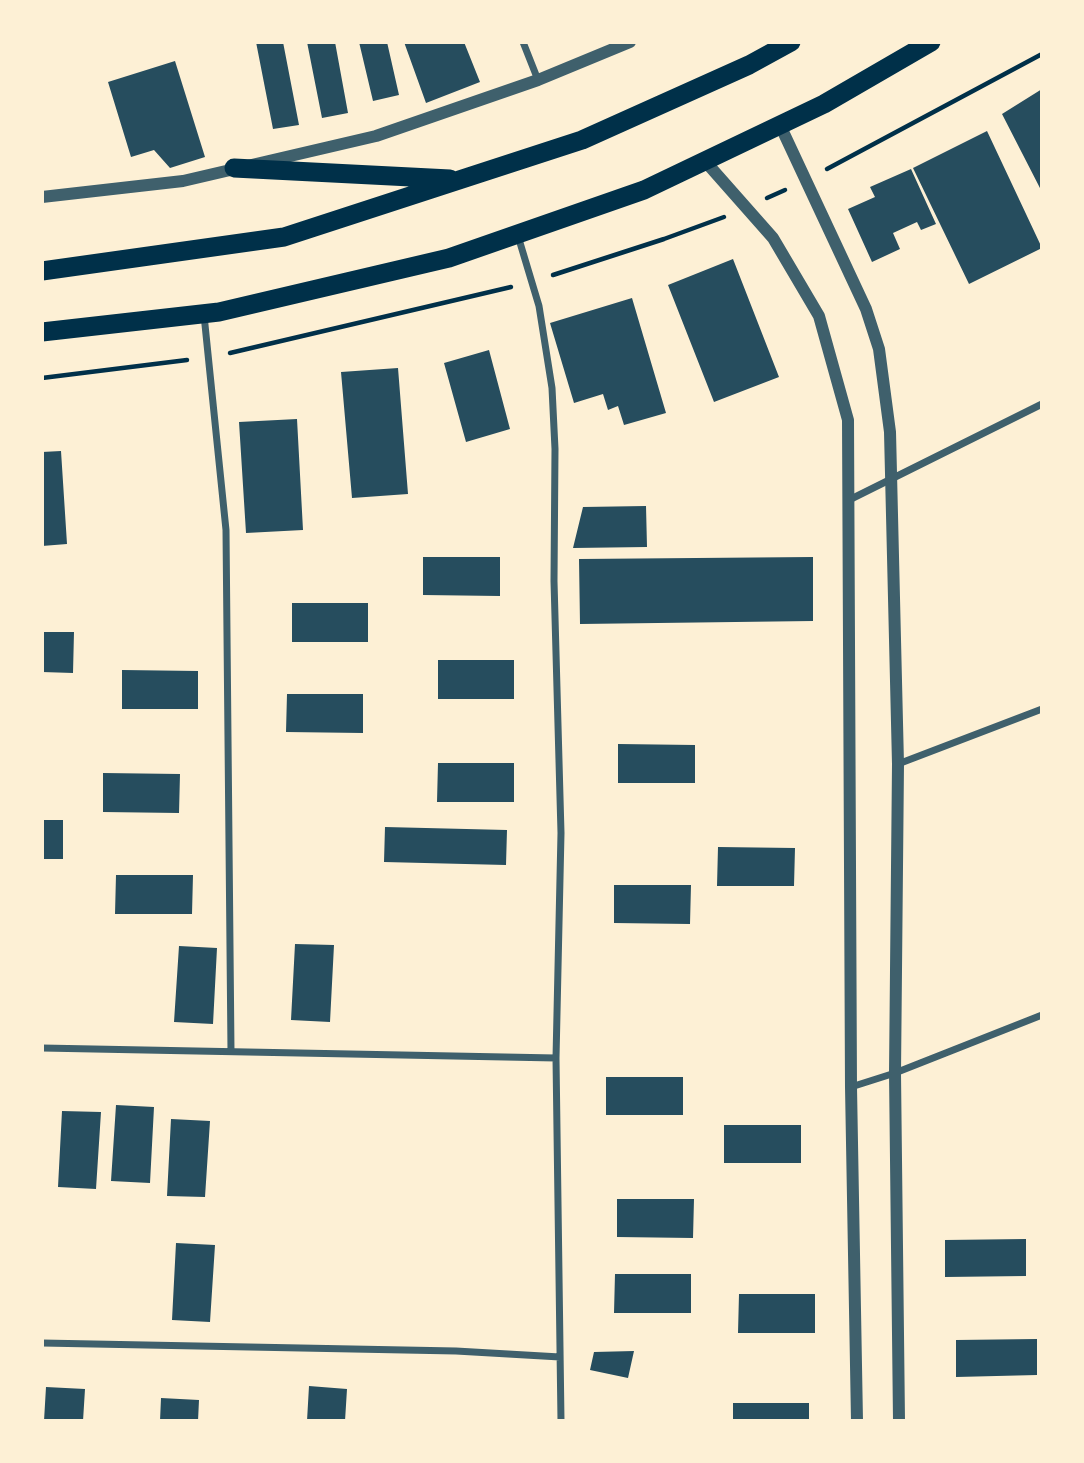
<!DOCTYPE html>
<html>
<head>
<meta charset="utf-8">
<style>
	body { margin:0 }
	#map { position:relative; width:1084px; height:1463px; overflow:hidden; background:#fdf0d5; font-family:"PT Sans Narrow",sans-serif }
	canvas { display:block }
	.frame { position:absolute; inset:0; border:44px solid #fdf0d5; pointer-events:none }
</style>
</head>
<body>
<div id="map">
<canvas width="1084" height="1463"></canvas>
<div class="frame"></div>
</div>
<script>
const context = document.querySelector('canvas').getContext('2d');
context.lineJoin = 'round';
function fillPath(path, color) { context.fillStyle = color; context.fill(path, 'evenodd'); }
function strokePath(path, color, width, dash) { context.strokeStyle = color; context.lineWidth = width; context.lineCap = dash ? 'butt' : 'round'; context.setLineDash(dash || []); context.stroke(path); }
fillPath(new Path2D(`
	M 256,42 L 283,42 L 299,125 L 273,129 Z
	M 307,42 L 335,42 L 348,113 L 322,118 Z
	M 359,42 L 387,42 L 399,95 L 373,101 Z
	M 404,42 L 464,42 L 480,82 L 426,103 Z
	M 175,61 L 205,157 L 170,168 L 154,150 L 131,157 L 108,82 Z
	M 1042,89 L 1042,192 L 1002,114 Z
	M 987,131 L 1042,248 L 969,284 L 913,168 Z
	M 911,169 L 936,224 L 921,230 L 917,222 L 893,233 L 900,249 L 872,262 L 848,209 L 875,197 L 870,187 Z
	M 733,259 L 779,377 L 714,402 L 668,285 Z
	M 632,298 L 666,413 L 624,425 L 618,406 L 608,410 L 603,394 L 574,403 L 550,323 Z
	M 489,350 L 510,429 L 466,442 L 444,363 Z
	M 398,368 L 408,494 L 352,498 L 341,372 Z
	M 297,419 L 303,530 L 246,533 L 239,422 Z
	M 61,451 L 67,544 L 42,546 L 42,452 Z
	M 646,506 L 647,547 L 573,548 L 583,507 Z
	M 423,557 L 500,557 L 500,596 L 423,595 Z
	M 813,557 L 813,621 L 580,624 L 579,559 Z
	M 292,603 L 368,603 L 368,642 L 292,642 Z
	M 42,632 L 74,632 L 73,673 L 42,672 Z
	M 438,660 L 514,660 L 514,699 L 438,699 Z
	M 122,670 L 198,671 L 198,709 L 122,709 Z
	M 287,694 L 363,694 L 363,733 L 286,732 Z
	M 618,744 L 695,745 L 695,783 L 618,783 Z
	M 438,763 L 514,763 L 514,802 L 437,802 Z
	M 103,773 L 180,774 L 179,813 L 103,812 Z
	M 42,820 L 63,820 L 63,859 L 42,859 Z
	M 385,827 L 507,830 L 506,865 L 384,862 Z
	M 718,847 L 795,848 L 794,886 L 717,886 Z
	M 116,875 L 193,875 L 192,914 L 115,914 Z
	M 614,885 L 691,885 L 690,924 L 614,923 Z
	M 295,944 L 334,945 L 330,1022 L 291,1020 Z
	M 179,946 L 217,948 L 213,1024 L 174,1022 Z
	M 606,1077 L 683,1077 L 683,1115 L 606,1115 Z
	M 116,1105 L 154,1107 L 150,1183 L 111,1181 Z
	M 62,1111 L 101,1112 L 96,1189 L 58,1187 Z
	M 171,1119 L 210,1121 L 205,1197 L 167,1196 Z
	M 724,1125 L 801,1125 L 801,1163 L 724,1163 Z
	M 617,1199 L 694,1199 L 693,1238 L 617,1237 Z
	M 1026,1239 L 1026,1276 L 945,1277 L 945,1240 Z
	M 176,1243 L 215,1245 L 210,1322 L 172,1320 Z
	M 615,1274 L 691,1274 L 691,1313 L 614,1313 Z
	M 739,1294 L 815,1294 L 815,1333 L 738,1333 Z
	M 1037,1339 L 1037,1375 L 956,1377 L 956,1340 Z
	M 634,1351 L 628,1378 L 590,1370 L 594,1352 Z
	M 309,1386 L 347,1389 L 345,1421 L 307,1421 Z
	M 46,1387 L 85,1389 L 83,1421 L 44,1421 Z
	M 161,1398 L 199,1400 L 198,1421 L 160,1421 Z
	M 733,1403 L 809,1403 L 809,1421 L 733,1421 Z`), '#264d5e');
strokePath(new Path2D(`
	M 827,169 L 1042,54
	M 767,198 L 785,190
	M 553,275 L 664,239 L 724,217
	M 230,353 L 511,287
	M 42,378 L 187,360`), '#003049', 4.5);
strokePath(new Path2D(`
	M 523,42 L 538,80
	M 518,236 L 539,306 L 552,388 L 555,449 L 554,581 L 561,833 L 556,1058 L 561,1421
	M 204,315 L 226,530 L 231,1051
	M 849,500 L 1042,404
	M 898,764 L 1042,709
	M 42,1048 L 556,1058
	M 851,1087 L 895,1073 L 1042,1015
	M 42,1343 L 456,1351 L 560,1357`), '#3f606c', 7);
strokePath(new Path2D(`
	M 780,125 L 866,309 L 879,349 L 890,432 L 898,764 L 895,1073 L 899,1421
	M 705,161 L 773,238 L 819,316 L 848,420 L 851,1087 L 857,1421
	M 42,197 L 183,181 L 376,136 L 538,80 L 630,42`), '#3f606c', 12);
strokePath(new Path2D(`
	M 234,168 L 450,179
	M 42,271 L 284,237 L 582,140 L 749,65 L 791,42
	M 42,332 L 219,312 L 449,258 L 644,190 L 824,104 L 931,42`), '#003049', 19);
</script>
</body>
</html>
